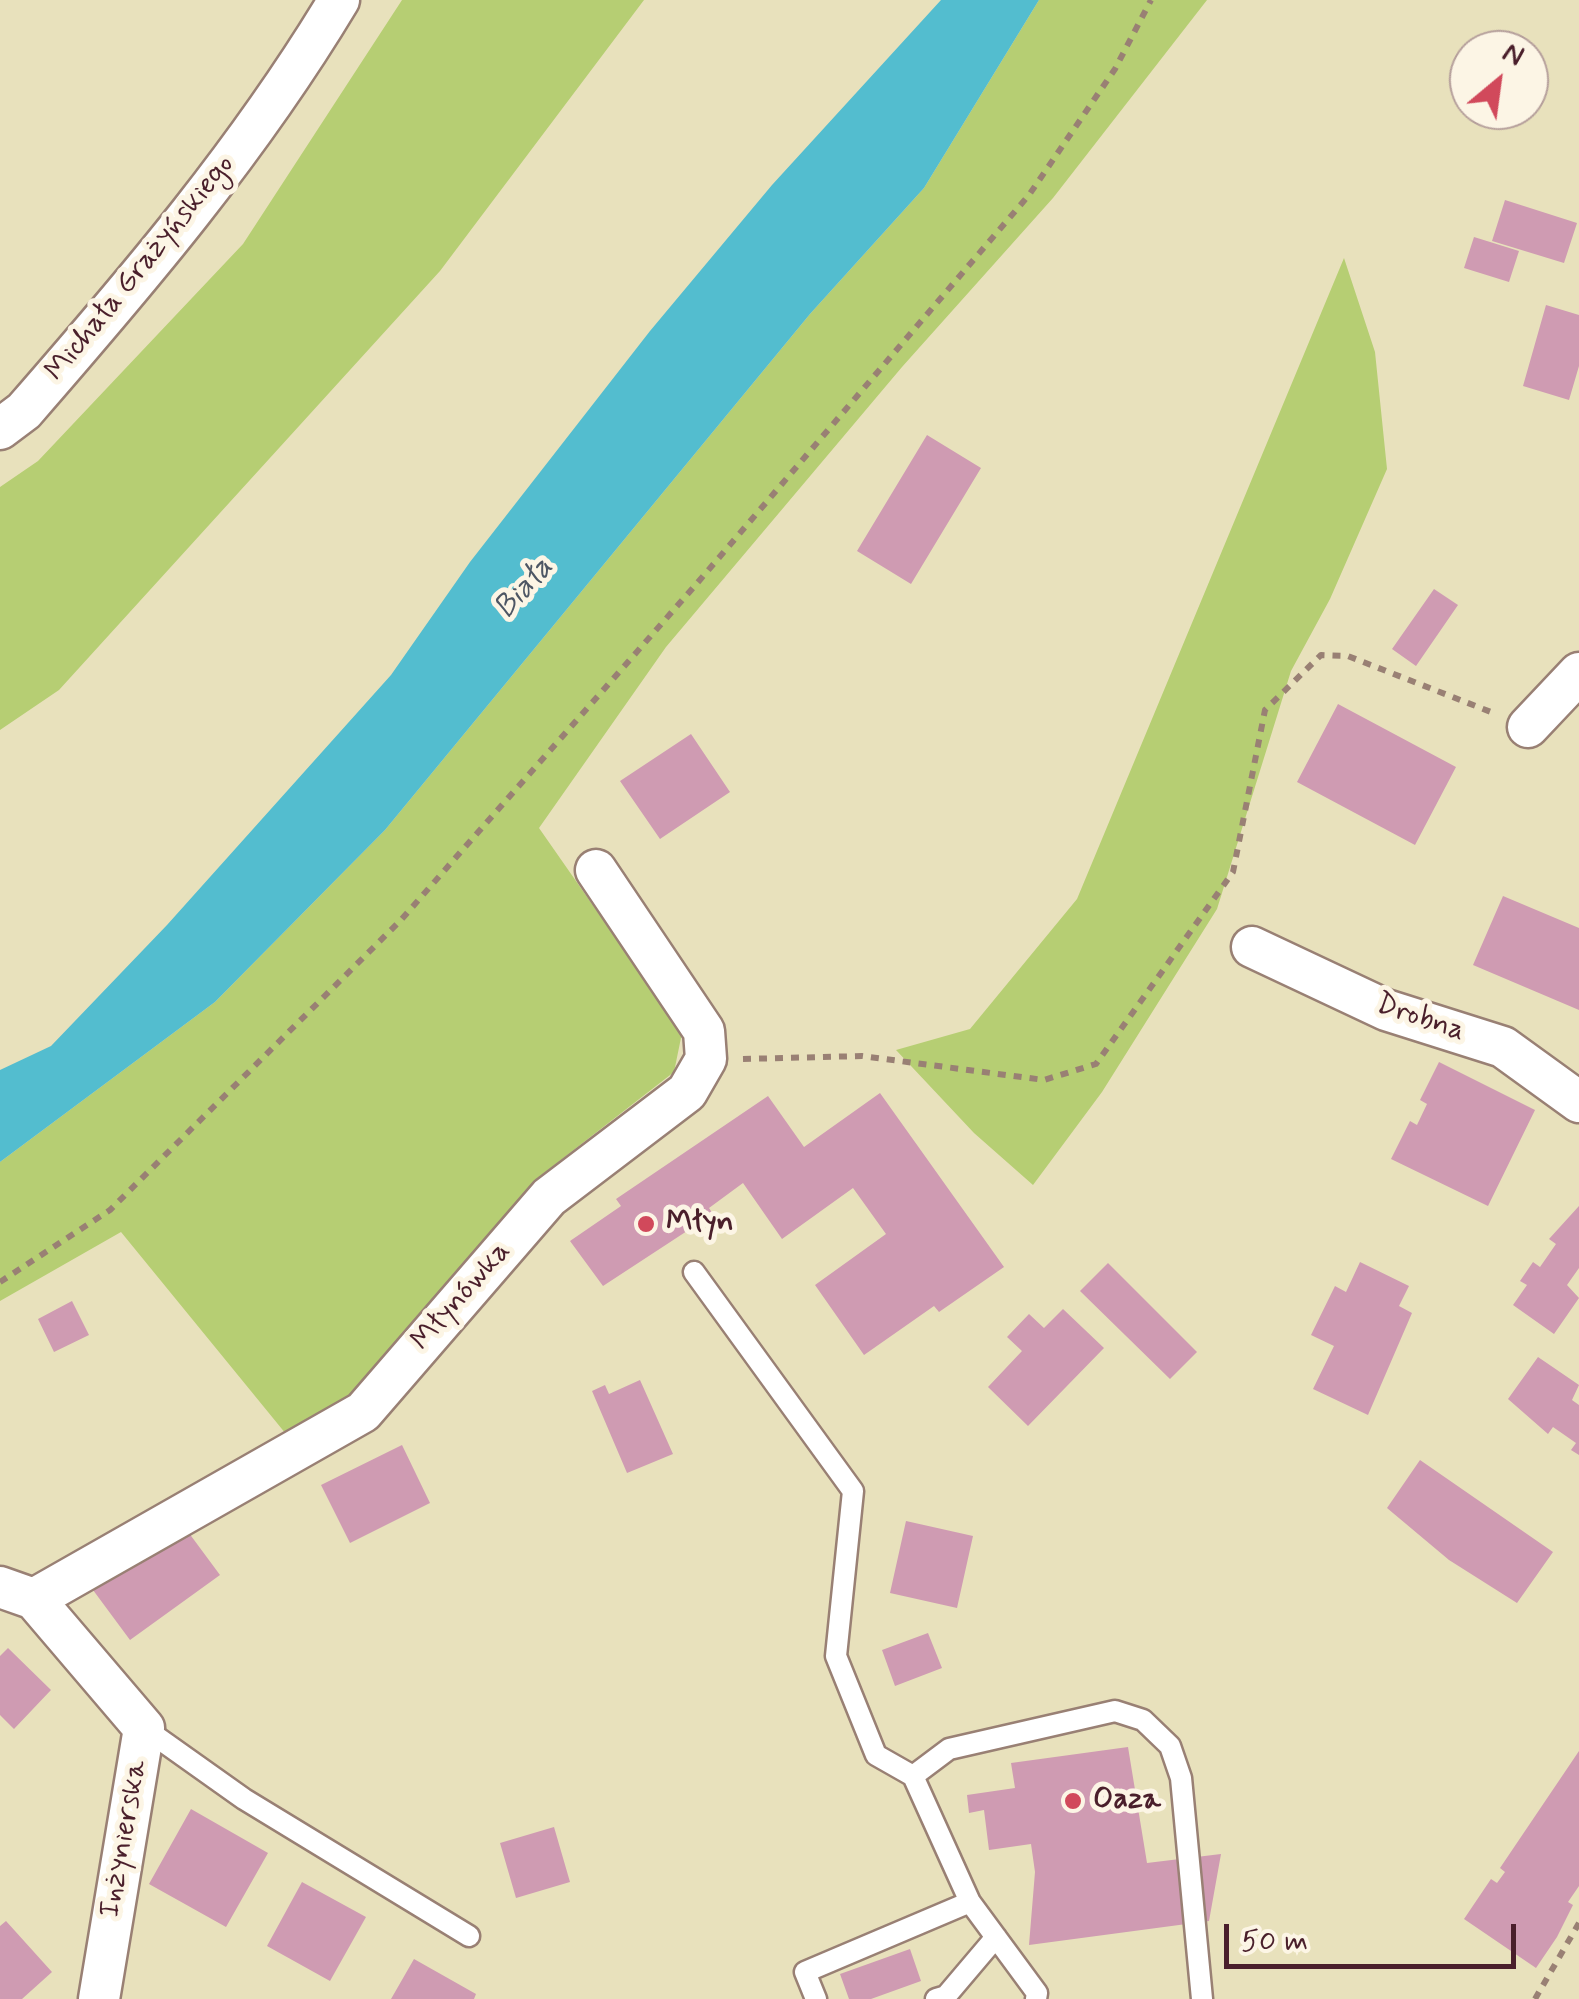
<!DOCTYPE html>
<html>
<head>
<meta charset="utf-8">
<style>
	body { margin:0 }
	#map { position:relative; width:1579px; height:1999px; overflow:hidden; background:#e8e1bc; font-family:Mynerve,sans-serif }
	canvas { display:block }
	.north { position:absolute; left:1449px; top:30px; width:100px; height:100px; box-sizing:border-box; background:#fcf5e5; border:2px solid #b59f9b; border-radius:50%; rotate:29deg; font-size:28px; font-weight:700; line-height:40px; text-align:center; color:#4a1f2b }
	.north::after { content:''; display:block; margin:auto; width:35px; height:45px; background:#d1495b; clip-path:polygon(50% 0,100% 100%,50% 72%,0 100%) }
	.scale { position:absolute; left:1224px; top:1924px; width:292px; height:45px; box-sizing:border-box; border:5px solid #4a1f2b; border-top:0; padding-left:12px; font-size:30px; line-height:35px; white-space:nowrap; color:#4a1f2b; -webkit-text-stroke:8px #fcf5e5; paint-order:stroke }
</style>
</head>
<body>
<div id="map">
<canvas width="1579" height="1999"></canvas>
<div class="north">N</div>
<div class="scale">50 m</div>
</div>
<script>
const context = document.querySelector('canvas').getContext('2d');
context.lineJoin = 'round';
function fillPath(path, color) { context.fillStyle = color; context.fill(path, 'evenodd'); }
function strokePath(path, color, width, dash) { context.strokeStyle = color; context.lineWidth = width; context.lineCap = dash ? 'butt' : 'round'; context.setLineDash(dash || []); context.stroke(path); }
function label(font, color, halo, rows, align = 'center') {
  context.font = font + ' Mynerve,sans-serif'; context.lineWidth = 10; context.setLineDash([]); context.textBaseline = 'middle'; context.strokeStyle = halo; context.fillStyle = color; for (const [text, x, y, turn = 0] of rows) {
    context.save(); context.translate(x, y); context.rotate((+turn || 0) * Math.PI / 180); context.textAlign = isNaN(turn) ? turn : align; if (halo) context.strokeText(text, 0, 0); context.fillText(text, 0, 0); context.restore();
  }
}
fillPath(new Path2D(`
	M 402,0 L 644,0 L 440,271 L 59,690 L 0,730 L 0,487 L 38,461 L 243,244 Z
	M 1039,0 L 1207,0 L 1053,198 L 902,367 L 666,647 L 539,828 L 682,1033 L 674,1072 L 535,1180 L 354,1394 L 286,1434 L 121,1232 L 0,1301 L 0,1162 L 215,1002 L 385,830 L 810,314 L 924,188 Z
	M 1344,258 L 1375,352 L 1387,469 L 1330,599 L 1291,671 L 1217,909 L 1102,1092 L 1033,1185 L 974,1133 L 896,1050 L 970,1029 L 1077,899 Z`), '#b6ce73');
fillPath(new Path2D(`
	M 941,0 L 1039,0 L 924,188 L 810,314 L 385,830 L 215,1002 L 0,1162 L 0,1070 L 51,1046 L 167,925 L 391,675 L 470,562 L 650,331 L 772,185 Z`), '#53bdcf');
fillPath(new Path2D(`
	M 1505,200 L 1577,223 L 1564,263 L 1492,241 Z
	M 1474,237 L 1519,251 L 1509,282 L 1464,268 Z
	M 1546,305 L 1579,315 L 1579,366 L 1569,400 L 1523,386 Z
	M 927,435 L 981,468 L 911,584 L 857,551 Z
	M 1434,589 L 1458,605 L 1416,666 L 1392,649 Z
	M 1338,704 L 1456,767 L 1415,845 L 1297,782 Z
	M 691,734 L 730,792 L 660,839 L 620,781 Z
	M 1503,896 L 1579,928 L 1579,1010 L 1473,965 Z
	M 1439,1062 L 1535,1110 L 1488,1206 L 1391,1159 L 1410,1121 L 1417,1125 L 1427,1104 L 1420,1100 Z
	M 880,1093 L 1004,1267 L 939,1312 L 934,1306 L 864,1355 L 815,1285 L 886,1234 L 853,1188 L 782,1239 L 743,1183 L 709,1208 L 713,1214 L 603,1286 L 570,1241 L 621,1206 L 616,1199 L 768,1096 L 804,1147 Z
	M 1579,1206 L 1579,1268 L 1567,1285 L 1579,1298 L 1554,1334 L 1513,1305 L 1527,1285 L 1520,1281 L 1533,1262 L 1540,1267 L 1556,1244 L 1549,1239 Z
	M 1360,1262 L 1409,1286 L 1399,1306 L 1412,1313 L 1368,1415 L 1313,1389 L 1334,1346 L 1311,1335 L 1335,1286 L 1346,1292 Z
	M 1108,1263 L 1197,1352 L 1170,1379 L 1080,1291 Z
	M 72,1301 L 89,1335 L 54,1352 L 38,1319 Z
	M 1063,1309 L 1104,1348 L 1028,1426 L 988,1387 L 1022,1351 L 1007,1337 L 1029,1314 L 1044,1328 Z
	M 1538,1357 L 1579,1385 L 1572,1400 L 1579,1405 L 1579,1455 L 1571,1450 L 1576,1443 L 1553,1427 L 1548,1434 L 1508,1399 Z
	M 640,1380 L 673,1454 L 627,1473 L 592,1391 L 605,1385 L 609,1394 Z
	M 402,1445 L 430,1503 L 350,1543 L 321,1485 Z
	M 1420,1460 L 1553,1552 L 1517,1603 L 1449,1560 L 1387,1508 Z
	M 906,1521 L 973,1536 L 957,1608 L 890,1593 Z
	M 183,1525 L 220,1575 L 130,1640 L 93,1590 Z
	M 928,1633 L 942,1668 L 895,1686 L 882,1650 Z
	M 8,1648 L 51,1690 L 14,1729 L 0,1715 L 0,1656 Z
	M 1128,1747 L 1147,1863 L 1221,1854 L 1209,1921 L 1029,1945 L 1035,1872 L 1031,1844 L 989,1850 L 984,1810 L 969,1813 L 967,1795 L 1015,1788 L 1011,1763 Z
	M 1579,1751 L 1579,1886 L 1568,1902 L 1573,1905 L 1557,1937 L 1536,1968 L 1464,1919 L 1491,1879 L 1497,1883 L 1505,1872 L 1500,1868 Z
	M 191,1809 L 268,1853 L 226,1927 L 149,1884 Z
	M 554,1827 L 570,1882 L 516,1898 L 500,1843 Z
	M 302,1882 L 366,1917 L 330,1981 L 267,1946 Z
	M 6,1921 L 52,1972 L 22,1999 L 0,1999 L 0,1926 Z
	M 910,1949 L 921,1981 L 871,1999 L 849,1999 L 840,1974 Z
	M 414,1959 L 476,1994 L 474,1999 L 391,1999 Z`), '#cf9bb2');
const lane = new Path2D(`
	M 694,1272 L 853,1491 L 836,1656 L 876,1755 L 913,1776 L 970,1902 L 1037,1993 L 1036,1999
	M 144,1728 L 244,1799 L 469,1936
	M 913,1776 L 949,1749 L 1115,1711 L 1143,1720 L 1170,1746 L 1181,1778 L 1202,1999
	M 816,1999 L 805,1972 L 970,1902
	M 936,1999 L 946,1996 L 996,1937`);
const street = new Path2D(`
	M 0,429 L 24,411 C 139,279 249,150 339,0
	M 1528,727 L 1579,673
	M 1252,947 L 1386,1010 L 1503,1047 L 1579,1102
	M 0,1587 L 34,1599 L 363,1412 L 549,1197 L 687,1092 L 706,1059 L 704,1031 L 596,870
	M 34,1599 L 144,1728 L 99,1999`);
strokePath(lane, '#998074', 25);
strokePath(street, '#998074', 45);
strokePath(new Path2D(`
	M 743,1059 L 862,1056 L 1044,1080 L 1096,1064 L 1233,872 L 1265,710 L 1321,655 L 1348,656 L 1496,714
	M 0,1282 L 110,1210 L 400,921 L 693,588 L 1029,195 L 1115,69 L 1151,0
	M 1535,1999 L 1579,1923`), '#998074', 6, [8, 8]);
strokePath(lane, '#fff', 20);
strokePath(street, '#fff', 40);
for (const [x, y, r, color] of [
	[646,1224,10,"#d1495b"],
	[1073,1801,10,"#d1495b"]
]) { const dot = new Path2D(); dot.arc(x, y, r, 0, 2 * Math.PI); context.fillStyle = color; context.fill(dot); strokePath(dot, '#fcf5e5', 4); }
label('30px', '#4a1f2b', '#fcf5e5', [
	["Michała Grażyńskiego",141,269,-51],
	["Drobna",1420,1019,19],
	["Młynówka",462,1297,-49],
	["Inżynierska",125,1839,-80]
]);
label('bold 30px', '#4a1f2b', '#fcf5e5', [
	["Młyn",666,1224],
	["Oaza",1093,1801]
], 'left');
label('italic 32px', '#4d5664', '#fcf5e5', [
	["Biała",525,589,-48]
]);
</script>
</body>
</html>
